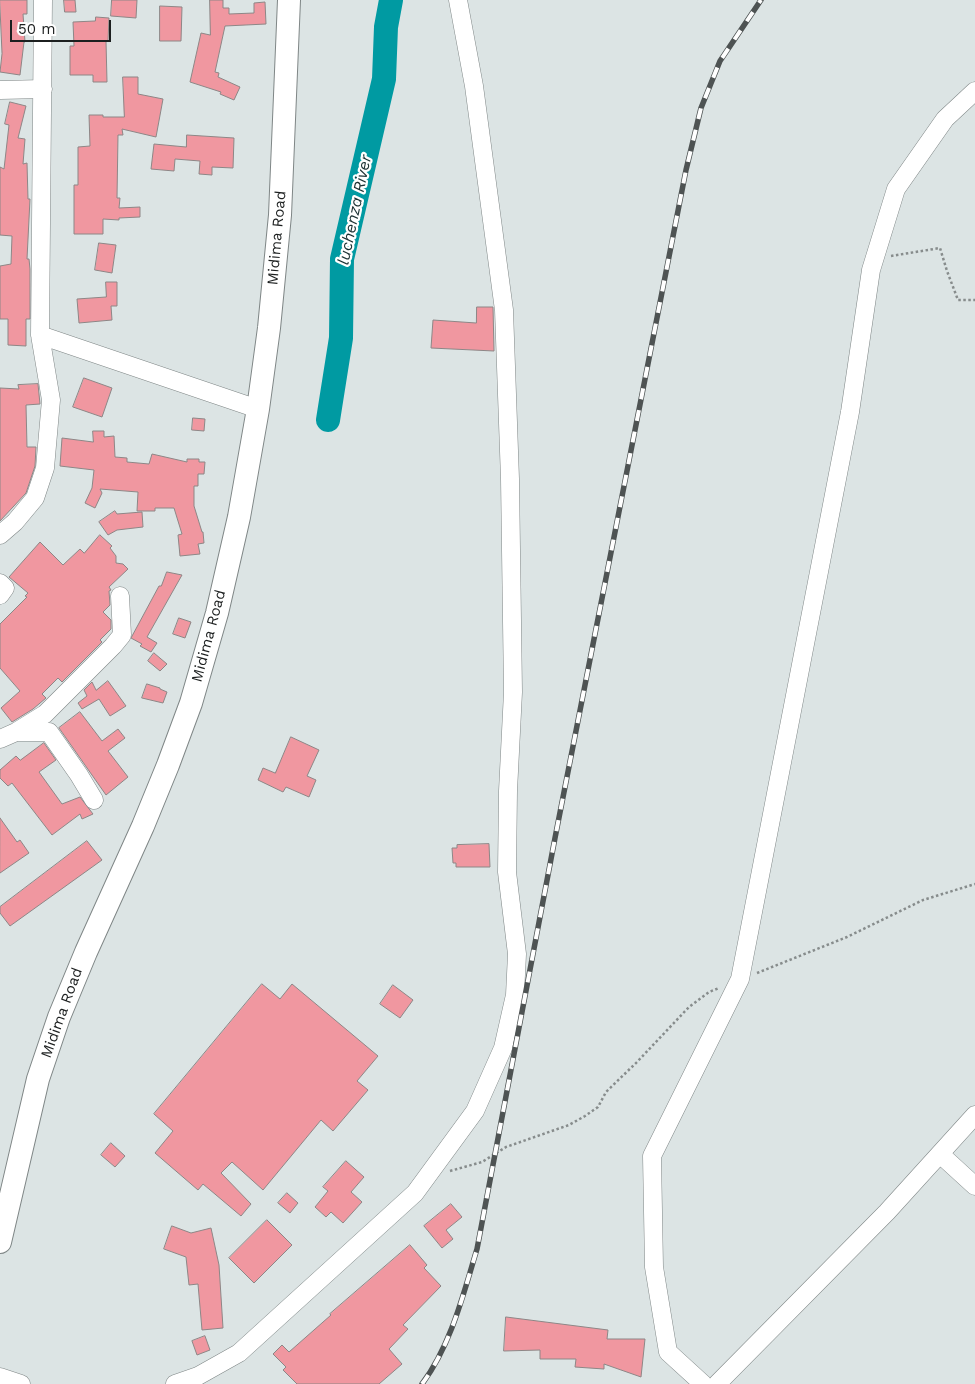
<!DOCTYPE html>
<html>
<head>
<meta charset="utf-8">
<style>
	body { margin:0 }
	#map { position:relative; width:975px; height:1384px; overflow:hidden; background:#dce4e4; font-family:"Work Sans",sans-serif }
	canvas { display:block }
	.scale { position:absolute; left:10px; top:20px; width:101px; height:22px; box-sizing:border-box; border:2px solid #1c1f1f; border-top:0; padding-left:6px; font-size:15px; line-height:18px; white-space:nowrap; color:#1c1f1f; -webkit-text-stroke:4px #fff; paint-order:stroke }
</style>
</head>
<body>
<div id="map">
<canvas width="975" height="1384"></canvas>
<div class="scale">50 m</div>
</div>
<script>
const context = document.querySelector('canvas').getContext('2d');
context.lineJoin = 'round';
function strokePath(path, color, width, dash) { context.strokeStyle = color; context.lineWidth = width; context.lineCap = dash ? 'butt' : 'round'; context.setLineDash(dash || []); context.stroke(path); }
function fillPath(path, color) { context.fillStyle = color; context.fill(path, 'evenodd'); }
function label(font, color, halo, rows, align = 'center') {
  context.font = font + ' "Work Sans",sans-serif'; context.lineWidth = 4.5; context.setLineDash([]); context.textBaseline = 'middle'; context.strokeStyle = halo; context.fillStyle = color; for (const [text, x, y, turn = 0] of rows) {
    context.save(); context.translate(x, y); context.rotate((+turn || 0) * Math.PI / 180); context.textAlign = isNaN(turn) ? turn : align; if (halo) context.strokeText(text, 0, 0); context.fillText(text, 0, 0); context.restore();
  }
}
strokePath(new Path2D(`
	M 328,420 L 341,338 L 342,259 L 384,79 L 386,27 L 391,0`), '#009aa2', 24);
const building = new Path2D(`
	M 0,0 L 27,0 L 27,14 L 23,14 L 25,42 L 24,42 L 20,75 L 0,72 L 2,54 Z
	M 64,0 L 75,0 L 76,12 L 65,12 Z
	M 112,0 L 137,0 L 136,18 L 111,16 Z
	M 210,0 L 223,0 L 223,8 L 229,8 L 229,14 L 254,13 L 254,3 L 265,2 L 266,24 L 225,26 L 215,72 L 219,73 L 218,77 L 240,87 L 234,100 L 220,94 L 221,92 L 190,82 L 201,33 L 210,35 Z
	M 160,6 L 182,7 L 181,41 L 160,41 Z
	M 96,17 L 109,18 L 108,41 L 106,41 L 107,82 L 93,82 L 93,75 L 70,75 L 70,46 L 74,46 L 73,22 L 95,21 Z
	M 123,77 L 138,77 L 138,94 L 163,99 L 156,137 L 122,129 L 123,135 L 118,135 L 117,198 L 120,198 L 119,208 L 140,207 L 140,217 L 119,218 L 119,220 L 103,219 L 103,234 L 74,234 L 74,185 L 78,185 L 78,147 L 90,146 L 89,115 L 103,115 L 103,117 L 124,117 Z
	M 10,102 L 26,106 L 18,138 L 25,139 L 23,164 L 27,163 L 28,199 L 30,199 L 27,259 L 29,259 L 30,269 L 30,319 L 26,319 L 26,346 L 8,345 L 8,319 L 0,319 L 0,266 L 11,264 L 12,236 L 0,235 L 0,167 L 4,169 L 9,125 L 5,124 Z
	M 187,135 L 234,138 L 233,168 L 212,167 L 212,175 L 199,174 L 200,161 L 175,159 L 174,171 L 151,169 L 154,144 L 186,147 Z
	M 99,243 L 116,245 L 112,273 L 95,270 Z
	M 106,282 L 117,282 L 117,306 L 111,306 L 112,320 L 79,323 L 77,299 L 106,297 Z
	M 477,307 L 493,307 L 494,351 L 431,348 L 433,320 L 476,323 Z
	M 84,378 L 112,388 L 102,417 L 73,407 Z
	M 38,384 L 40,404 L 26,405 L 27,447 L 36,447 L 35,466 L 26,493 L 0,521 L 0,388 L 19,389 L 18,385 Z
	M 193,418 L 205,419 L 204,431 L 192,430 Z
	M 93,431 L 104,431 L 104,437 L 114,436 L 115,457 L 127,458 L 127,462 L 149,464 L 152,454 L 187,462 L 187,459 L 199,459 L 199,462 L 205,462 L 204,474 L 198,474 L 198,486 L 194,486 L 194,506 L 202,532 L 203,532 L 204,543 L 198,544 L 200,554 L 180,556 L 178,535 L 182,534 L 174,508 L 155,508 L 155,511 L 137,511 L 138,492 L 100,489 L 102,493 L 95,508 L 85,503 L 92,488 L 94,470 L 60,466 L 62,438 L 93,442 Z
	M 115,511 L 117,514 L 142,512 L 143,527 L 117,530 L 108,535 L 99,522 Z
	M 100,535 L 112,546 L 110,548 L 116,556 L 116,563 L 123,564 L 128,569 L 109,587 L 111,590 L 109,591 L 110,605 L 103,612 L 111,620 L 111,629 L 100,640 L 102,642 L 62,682 L 58,678 L 42,694 L 46,698 L 33,709 L 12,722 L 1,708 L 20,691 L 0,668 L 0,624 L 27,597 L 25,596 L 28,593 L 9,577 L 40,542 L 63,565 L 80,549 L 84,553 Z
	M 167,572 L 182,575 L 147,637 L 157,643 L 151,652 L 140,646 L 142,644 L 131,638 L 159,586 L 161,586 Z
	M 179,618 L 191,622 L 185,638 L 173,634 Z
	M 154,653 L 167,664 L 160,671 L 148,661 Z
	M 108,681 L 126,706 L 110,716 L 99,699 L 82,709 L 78,703 L 87,696 L 84,690 L 92,682 L 96,690 Z
	M 147,684 L 160,688 L 160,689 L 167,692 L 163,703 L 142,698 Z
	M 80,712 L 102,741 L 118,729 L 125,738 L 108,751 L 128,777 L 106,795 L 59,728 Z
	M 291,737 L 319,750 L 307,776 L 316,780 L 309,797 L 286,787 L 283,792 L 258,780 L 263,768 L 275,773 Z
	M 44,743 L 56,760 L 39,772 L 62,804 L 80,797 L 93,814 L 82,819 L 80,814 L 52,835 L 12,783 L 8,786 L 0,778 L 0,770 L 16,756 L 20,760 Z
	M 0,818 L 17,842 L 20,840 L 29,853 L 0,873 Z
	M 87,841 L 102,860 L 10,926 L 0,913 L 0,907 Z
	M 489,844 L 490,867 L 456,867 L 456,863 L 453,863 L 452,848 L 457,848 L 457,845 Z
	M 262,984 L 280,999 L 292,984 L 378,1056 L 357,1081 L 368,1090 L 333,1131 L 321,1120 L 263,1190 L 232,1162 L 221,1173 L 251,1204 L 241,1216 L 203,1184 L 198,1190 L 155,1153 L 173,1131 L 154,1114 Z
	M 393,985 L 413,1000 L 400,1018 L 380,1004 Z
	M 111,1143 L 125,1156 L 115,1167 L 101,1155 Z
	M 346,1161 L 364,1177 L 351,1192 L 362,1202 L 343,1223 L 331,1212 L 326,1217 L 315,1207 L 328,1191 L 323,1187 Z
	M 287,1193 L 298,1203 L 290,1213 L 278,1203 Z
	M 451,1204 L 462,1217 L 446,1230 L 453,1239 L 442,1248 L 424,1226 Z
	M 267,1220 L 292,1245 L 254,1283 L 229,1258 Z
	M 172,1226 L 191,1233 L 211,1228 L 219,1265 L 223,1328 L 202,1330 L 198,1284 L 189,1285 L 186,1257 L 164,1249 Z
	M 410,1245 L 427,1265 L 424,1268 L 441,1286 L 403,1325 L 408,1329 L 389,1349 L 402,1364 L 379,1384 L 297,1384 L 283,1370 L 286,1367 L 273,1354 L 282,1345 L 289,1352 L 331,1315 L 330,1314 Z
	M 506,1317 L 608,1330 L 607,1339 L 645,1339 L 641,1377 L 604,1364 L 604,1369 L 575,1367 L 576,1359 L 540,1359 L 540,1350 L 504,1351 Z
	M 205,1336 L 210,1350 L 197,1355 L 192,1341 Z`);
fillPath(building, '#f097a0');
strokePath(building, '#8d8686', 1);
const minor = new Path2D(`
	M 0,90 L 43,89
	M 40,335 L 258,409
	M 0,535 L 15,522 L 35,498 L 45,468 L 51,400 L 40,335 L 43,0
	M 0,583 L 5,588 L 0,595
	M 16,732 L 45,714 L 113,646 L 122,635 L 120,596
	M 0,739 L 16,732 L 49,732 L 79,775 L 94,800
	M 940,1154 L 975,1186
	M 0,1377 L 21,1384
	M 175,1384 L 198,1376 L 239,1353 L 415,1193 L 475,1111 L 503,1048 L 515,995 L 517,954 L 507,872 L 508,791 L 513,692 L 510,479 L 504,310 L 474,86 L 458,0
	M 703,1384 L 668,1352 L 654,1267 L 652,1156 L 740,979 L 850,412 L 871,270 L 896,189 L 945,119 L 975,91
	M 717,1384 L 887,1212 L 975,1115`);
const major = new Path2D(`
	M 0,1242 L 38,1079 L 59,1017 L 86,952 L 143,826 L 168,765 L 191,703 L 217,613 L 239,517 L 258,409 L 269,328 L 280,215 L 289,0`);
strokePath(minor, '#7f8686', 19);
strokePath(major, '#7f8686', 24);
strokePath(new Path2D(`
	M 891,256 L 940,248 L 947,271 L 958,300 L 975,300
	M 757,973 L 847,937 L 923,900 L 975,884
	M 450,1171 L 482,1162 L 506,1147 L 569,1125 L 585,1116 L 598,1107 L 606,1092 L 637,1062 L 689,1007 L 709,992 L 719,988`), '#878c8c', 2.5, [2.5, 2.5]);
strokePath(minor, '#fff', 18);
strokePath(major, '#fff', 22);
const rail = new Path2D(`
	M 422,1384 C 451,1345 463,1295 477,1249 L 555,838 L 686,170 L 701,108 L 720,61 L 761,0`);
strokePath(rail, '#4e5353', 5.5);
strokePath(rail, '#fff', 4, [11]);
label('15px', '#1c1f1f', '#fff', [
	["Midima Road",277,238,-85],
	["Midima Road",209,636,-75],
	["Midima Road",62,1013,-70]
]);
label('italic 16px', '#1b3032', '#fff', [
	["luchenza River",355,210,-78]
]);
</script>
</body>
</html>
